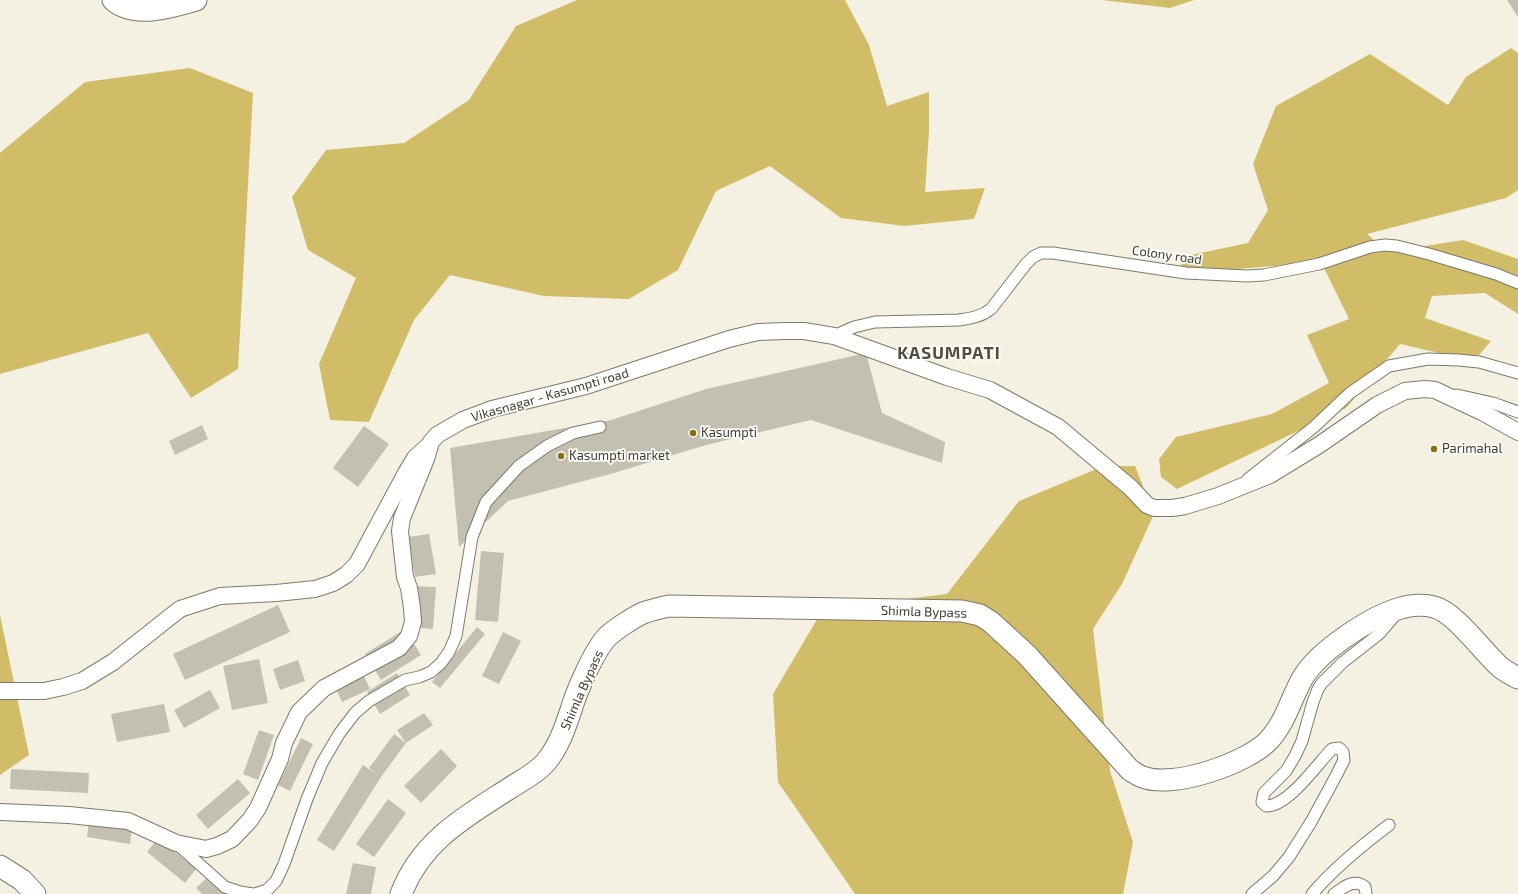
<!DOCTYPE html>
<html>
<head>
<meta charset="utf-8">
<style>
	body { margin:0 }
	canvas { display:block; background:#f5f1e2 }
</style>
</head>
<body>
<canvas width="1518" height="894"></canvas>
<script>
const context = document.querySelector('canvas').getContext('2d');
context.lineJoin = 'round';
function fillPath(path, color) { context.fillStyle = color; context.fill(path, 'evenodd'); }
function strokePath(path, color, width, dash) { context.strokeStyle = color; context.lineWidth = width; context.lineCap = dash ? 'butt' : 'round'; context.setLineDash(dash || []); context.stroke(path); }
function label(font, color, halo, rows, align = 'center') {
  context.font = font + ' "Exo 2",sans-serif'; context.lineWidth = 3.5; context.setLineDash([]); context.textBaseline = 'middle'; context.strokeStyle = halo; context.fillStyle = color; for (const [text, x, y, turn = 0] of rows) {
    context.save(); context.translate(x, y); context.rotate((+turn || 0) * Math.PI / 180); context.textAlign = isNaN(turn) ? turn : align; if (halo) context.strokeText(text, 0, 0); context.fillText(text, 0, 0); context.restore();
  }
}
fillPath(new Path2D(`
	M 577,0 L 845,0 L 869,45 L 887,106 L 929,92 L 929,131 L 925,192 L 985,188 L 974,219 L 904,226 L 841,218 L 770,166 L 716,191 L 678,270 L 629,299 L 544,296 L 450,275 L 414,320 L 369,422 L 330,420 L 319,364 L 356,278 L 308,250 L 292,197 L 326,150 L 404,143 L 469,100 L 516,26 Z
	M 1102,0 L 1194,0 L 1170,8 Z
	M 1511,48 L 1518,53 L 1518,190 L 1506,198 L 1367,234 L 1388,252 L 1463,240 L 1518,259 L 1518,314 L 1485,293 L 1432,296 L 1425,318 L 1491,341 L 1474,361 L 1400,344 L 1346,408 L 1177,489 L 1161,477 L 1159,459 L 1176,437 L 1272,414 L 1329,383 L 1307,335 L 1349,319 L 1323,266 L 1299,264 L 1200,272 L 1179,269 L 1186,256 L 1248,243 L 1268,210 L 1253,164 L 1276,106 L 1370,54 L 1448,105 L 1466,77 Z
	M 190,68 L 253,93 L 238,369 L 191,398 L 148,333 L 0,374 L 0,153 L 85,82 Z
	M 1104,466 L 1135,466 L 1154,514 L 1122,584 L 1093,629 L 1110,771 L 1133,842 L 1123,894 L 855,894 L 778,782 L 773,694 L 823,609 L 947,594 L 1019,501 Z
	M 0,615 L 29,755 L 0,775 Z`), '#d1bd68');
fillPath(new Path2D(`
	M 1507,0 L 1518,0 L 1518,17 Z
	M 866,353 L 882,413 L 945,442 L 942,463 L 811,420 L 706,445 L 614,473 L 508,501 L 459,547 L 450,448 L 611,420 L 706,389 Z
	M 202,425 L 208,439 L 175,455 L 169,441 Z
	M 364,426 L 389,444 L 358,487 L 333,468 Z
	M 429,534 L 436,574 L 415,577 L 408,537 Z
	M 481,551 L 504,553 L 498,622 L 475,620 Z
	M 411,586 L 436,587 L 433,629 L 408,627 Z
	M 278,605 L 290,632 L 185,680 L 173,654 Z
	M 477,627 L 485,634 L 440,688 L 432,682 Z
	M 405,629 L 421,655 L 381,680 L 365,654 Z
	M 503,632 L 521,641 L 499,684 L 482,676 Z
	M 259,659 L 268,703 L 232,710 L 223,666 Z
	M 298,660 L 305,681 L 280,690 L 273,669 Z
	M 397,673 L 410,695 L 380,714 L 367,692 Z
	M 364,676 L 370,689 L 342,702 L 336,689 Z
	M 210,690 L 220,708 L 184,728 L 174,710 Z
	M 164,704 L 170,732 L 117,742 L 111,714 Z
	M 424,713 L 433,725 L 406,743 L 381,777 L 334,851 L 317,840 L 363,765 L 378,775 L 369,768 L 394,734 L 406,743 L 397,730 Z
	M 259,730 L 274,735 L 258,780 L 243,774 Z
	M 301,738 L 313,744 L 290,791 L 278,785 Z
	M 441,749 L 457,766 L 421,803 L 404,786 Z
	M 11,769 L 89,773 L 88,793 L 10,789 Z
	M 238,779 L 250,793 L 208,829 L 196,815 Z
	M 388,799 L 406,813 L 374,857 L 356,844 Z
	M 89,820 L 132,827 L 130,844 L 87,837 Z
	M 158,838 L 196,869 L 185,883 L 147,852 Z
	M 353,863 L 376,867 L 371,894 L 346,894 Z
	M 211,874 L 230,894 L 202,894 L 196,888 Z`), '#c3c0b1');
const street = new Path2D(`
	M 834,336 L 854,327 L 875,322 L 959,320 C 971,318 981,317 991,309 L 1026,264 L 1033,257 L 1041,253 L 1053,253 L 1186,273 L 1247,276 L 1264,275 L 1319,264 L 1370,247 L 1385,245 L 1397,246 L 1429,254 L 1496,274 L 1518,283
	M 1457,395 L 1493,403 L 1518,412
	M 1248,479 L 1314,427 L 1350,393 L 1389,366 L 1428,359 L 1458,360 L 1479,362 L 1518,373
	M 177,844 L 225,887 L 240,892 L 253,894
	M 255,894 L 267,890 L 276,881 L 284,864 L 307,799 L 322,763 L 339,734 L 355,713 L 369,701 L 405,680 L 419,677 L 431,672 L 441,663 L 449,652 L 456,636 L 472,537 L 486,502 L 519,466 L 547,446 L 573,433 L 600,427
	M 1252,894 L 1273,876 L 1289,857 L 1311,822 L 1337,774 L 1344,760 L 1343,752 L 1339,748 L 1332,749 C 1318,763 1288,807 1266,806 L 1262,802 L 1264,793 L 1286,771 L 1295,756 L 1302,741 L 1313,702 L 1318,689 L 1322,683 L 1342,663 L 1379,634 L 1396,614
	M 1312,894 C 1335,867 1361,846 1389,825
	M 1334,894 C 1344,887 1354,878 1365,887 L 1366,894`);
const secondary = new Path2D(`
	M 0,691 L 44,691 L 63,687 L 82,681 L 113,662 L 180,609 L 220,596 L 276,593 L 315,589 L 333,583 L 346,575 L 357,564 L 406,473 L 415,458 L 428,446
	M 0,812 L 69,815 L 128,821 L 176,843 L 206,849 L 217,846 L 232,839 L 250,820 L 258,808 L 280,759 L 284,743 L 299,712 L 324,688 L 399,648 L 409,636 L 413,622 L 412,608 L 409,588 L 405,577 L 400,531 L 402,518 L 426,459 L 431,442 L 437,435 L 463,420 L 492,409 L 586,386 L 729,339 L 758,332 L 784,331 L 804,331 L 834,336 L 947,377 L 990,390 L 1058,427 L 1131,488 L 1147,505 L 1154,508 L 1172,508 L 1185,506 L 1218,496 L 1270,475 L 1319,445 L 1377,405 L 1405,391 L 1425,389 L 1435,390 L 1482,412 L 1518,432`);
const highway = new Path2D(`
	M 113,0 C 133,19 173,7 196,0
	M 0,866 L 22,880 L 35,894
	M 401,894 C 421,841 465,817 510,788 C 522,780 537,773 546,762 C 559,746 565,728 571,710 C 577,690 594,651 607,637 C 614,630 634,617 643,613 C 651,610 660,608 669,606 L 962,611 L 980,615 L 991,622 L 1027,655 L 1130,770 C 1134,772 1138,776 1143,777 C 1173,789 1248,763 1269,740 C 1285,723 1291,699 1302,679 C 1317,652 1371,616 1401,608 C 1410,605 1424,604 1434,607 C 1455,612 1483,652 1500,667 C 1505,671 1512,675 1518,678`);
strokePath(street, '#7c796b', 13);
strokePath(secondary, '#7c796b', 18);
strokePath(highway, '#7c796b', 23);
strokePath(street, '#fff', 11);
strokePath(secondary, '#fff', 16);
strokePath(highway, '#fff', 21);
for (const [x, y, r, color] of [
	[693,433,4,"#847111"],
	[1434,449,4,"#847111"],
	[561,456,4,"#847111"]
]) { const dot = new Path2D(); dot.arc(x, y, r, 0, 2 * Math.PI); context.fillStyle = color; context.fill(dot); strokePath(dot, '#fffefb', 1.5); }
label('13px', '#3b3a33', '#fffefb', [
	["Colony road",1167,255,8],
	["Vikasnagar - Kasumpti road",550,395,-16],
	["Shimla Bypass",924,612,2],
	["Shimla Bypass",582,690,-66]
]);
label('13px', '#3b3a33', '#fffefb', [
	["Kasumpti",701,433],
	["Parimahal",1442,449],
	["Kasumpti market",569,456]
], 'left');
context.letterSpacing = '1px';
label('bold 17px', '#504d40', '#fffefb', [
	["KASUMPATI",949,353]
]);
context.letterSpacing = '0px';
</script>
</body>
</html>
